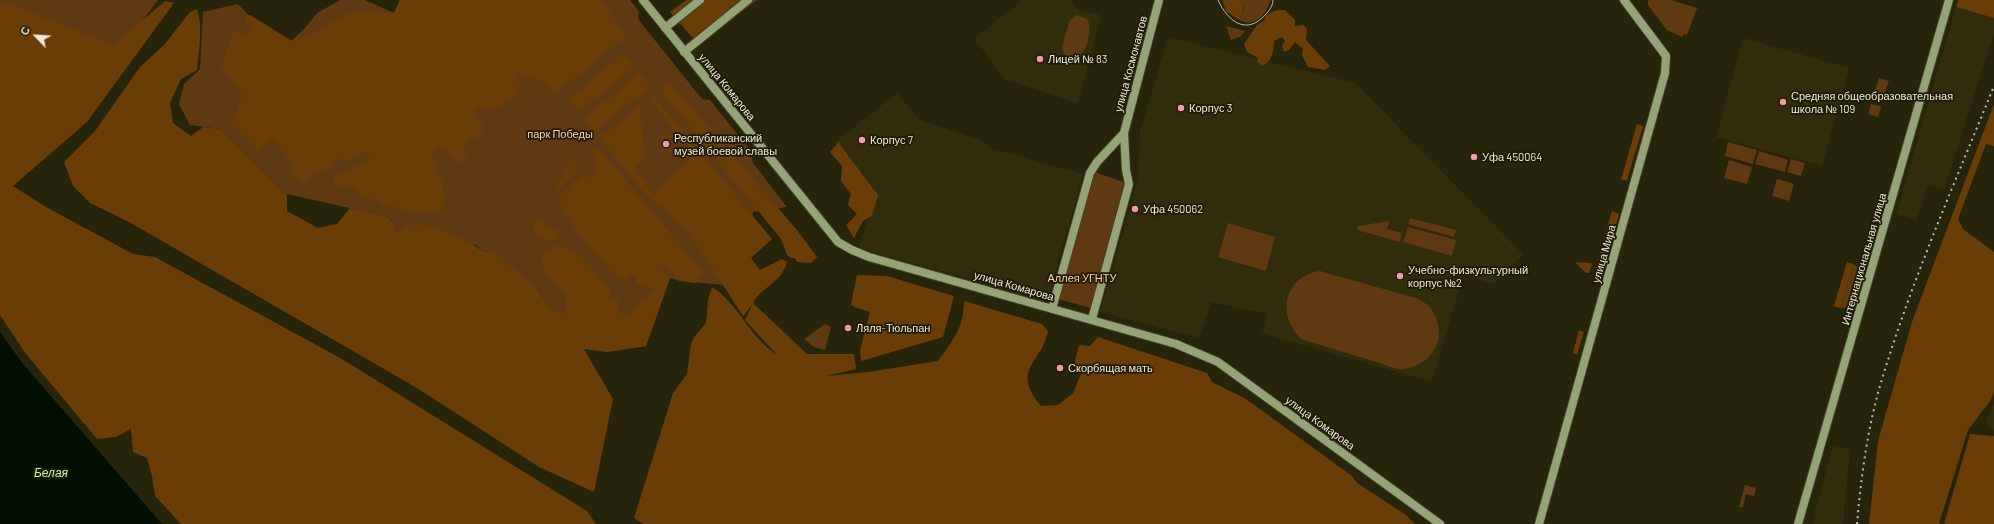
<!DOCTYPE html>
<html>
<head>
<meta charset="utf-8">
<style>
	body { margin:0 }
	#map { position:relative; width:1994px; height:524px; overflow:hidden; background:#27240c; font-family:Barlow,sans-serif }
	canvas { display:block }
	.north { position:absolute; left:16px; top:16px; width:40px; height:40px; -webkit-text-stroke:3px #1e1a04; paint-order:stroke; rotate:295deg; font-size:11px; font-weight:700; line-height:16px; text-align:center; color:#ecebdc }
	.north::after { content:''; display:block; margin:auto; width:14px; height:18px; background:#ecebdc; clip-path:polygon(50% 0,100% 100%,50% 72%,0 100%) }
</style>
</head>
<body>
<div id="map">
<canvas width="1994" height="524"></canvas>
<div class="north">С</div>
</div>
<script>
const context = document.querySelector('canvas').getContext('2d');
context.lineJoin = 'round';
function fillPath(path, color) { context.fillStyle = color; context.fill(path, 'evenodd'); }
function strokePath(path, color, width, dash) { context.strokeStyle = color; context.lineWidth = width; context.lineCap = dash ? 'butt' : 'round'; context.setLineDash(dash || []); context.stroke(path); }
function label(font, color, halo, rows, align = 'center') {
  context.font = font + ' Barlow,sans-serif'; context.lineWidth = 3.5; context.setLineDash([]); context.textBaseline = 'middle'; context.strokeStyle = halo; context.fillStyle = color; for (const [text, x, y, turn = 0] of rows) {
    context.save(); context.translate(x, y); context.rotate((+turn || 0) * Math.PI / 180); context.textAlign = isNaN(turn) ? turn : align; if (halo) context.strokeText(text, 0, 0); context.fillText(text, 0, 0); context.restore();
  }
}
fillPath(new Path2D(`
	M 1023,0 L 1070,0 L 1078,10 L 1101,15 L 1078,103 L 1005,80 L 974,38 Z
	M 1956,7 L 1994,18 L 1994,34 L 1944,189 L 1928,185 L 1917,220 L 1896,214 Z
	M 1168,37 L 1355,83 L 1523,254 L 1494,284 L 1463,275 L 1432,382 L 1262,333 L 1267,314 L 1211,302 L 1199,338 L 1100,312 L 1138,179 L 1140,132 Z
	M 1743,38 L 1849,68 L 1822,166 L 1716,137 Z
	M 897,93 L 919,120 L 981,140 L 990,148 L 1083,174 L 1047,301 L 859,248 L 875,193 L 834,143 Z
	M 1994,402 L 1994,430 L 1986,423 Z
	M 1833,445 L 1850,450 L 1843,524 L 1812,524 Z`), '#312c0c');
fillPath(new Path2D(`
	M 0,0 L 158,0 L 113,60 Z
	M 340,0 L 365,0 L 394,13 L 400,0 L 630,0 L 639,11 L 638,19 L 702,99 L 710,100 L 750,150 L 753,163 L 787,207 L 753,212 L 752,234 L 724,285 L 680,281 L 670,278 L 646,346 L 607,352 L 565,313 L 551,309 L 538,290 L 489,251 L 484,252 L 476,245 L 398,232 L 389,217 L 287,194 L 221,129 L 190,125 L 179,104 L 184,84 L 200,69 L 203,12 L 238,4 L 265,32 L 289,43 L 305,28 L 317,13 Z
	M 1240,0 L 1270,0 C 1267,15 1254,28 1239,20 L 1244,8 Z
	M 1648,0 L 1671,0 L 1697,8 L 1687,35 L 1684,34 L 1682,37 L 1667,30 L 1648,5 Z
	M 1077,15 L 1087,19 C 1094,29 1086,57 1073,60 L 1064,54 L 1062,48 L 1069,21 Z
	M 1226,26 L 1245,31 L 1240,37 L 1231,40 Z
	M 1879,78 L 1889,81 L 1882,102 L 1872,99 Z
	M 1871,104 L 1881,106 L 1878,117 L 1868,114 Z
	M 1728,142 L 1757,150 L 1753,164 L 1725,156 Z
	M 1759,151 L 1788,160 L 1785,172 L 1755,164 Z
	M 1791,159 L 1805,163 L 1801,176 L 1787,172 Z
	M 1729,160 L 1752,167 L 1747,184 L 1724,178 Z
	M 1092,171 L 1129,184 L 1095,309 L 1054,298 Z
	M 1777,179 L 1794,184 L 1789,201 L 1772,196 Z
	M 1410,218 L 1456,230 L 1454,237 L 1408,224 Z
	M 1389,221 L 1387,229 L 1402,233 L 1400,242 L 1357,230 L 1358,226 Z
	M 1228,223 L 1275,237 L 1266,271 L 1218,257 Z
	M 1408,227 L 1456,240 L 1452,256 L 1403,242 Z
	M 1853,264 L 1859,268 L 1848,306 L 1842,309 L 1840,308 Z
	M 1320,271 L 1419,299 C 1433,307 1439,318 1439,334 C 1438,353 1422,367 1403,369 C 1396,370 1386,365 1380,363 C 1353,355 1327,347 1301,339 C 1276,315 1284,276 1320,271 Z
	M 825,324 L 831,327 L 825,350 L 814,347 L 804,339 Z
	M 1745,485 L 1756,488 L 1754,496 L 1746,494 L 1743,507 L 1739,507 Z`), '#5e3912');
fillPath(new Path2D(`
	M 0,0 L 114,45 L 165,1 L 174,3 L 87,122 L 13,186 L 46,207 L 133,254 L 155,257 L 342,359 L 587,511 L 596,524 L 181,524 L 155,496 L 152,476 L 147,458 L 133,452 L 131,429 L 116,437 L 97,439 L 26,354 L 0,315 Z
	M 400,0 L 601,0 L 627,36 L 558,91 L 552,91 L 540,80 L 518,75 L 517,80 L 522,85 L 517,97 L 512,99 L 507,97 L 503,105 L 491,111 L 477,107 L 474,113 L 479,122 L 483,124 L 484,129 L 478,138 L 471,138 L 464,146 L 467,154 L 460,164 L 448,153 L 436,146 L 432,157 C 440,176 450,192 439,211 L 435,212 L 407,211 L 401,208 L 382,205 L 380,201 C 367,201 359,192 349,185 L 342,187 L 333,185 L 334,178 L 341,173 L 370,159 L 367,152 L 346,161 L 341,158 L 333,162 L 333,168 L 316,172 L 304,182 L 292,174 L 292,162 L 271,138 L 258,151 L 230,122 C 247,98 245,86 221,71 L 233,30 L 247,35 L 251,29 L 245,19 L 247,16 L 250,15 L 292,41 L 309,35 L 348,13 L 394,13 Z
	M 686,0 L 757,0 L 699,45 L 670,12 Z
	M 1222,0 L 1240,0 C 1246,7 1242,12 1239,20 L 1226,11 Z
	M 1958,0 L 1994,0 L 1994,18 L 1956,7 Z
	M 197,9 C 203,28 199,49 197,70 L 181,79 L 170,103 L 173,123 L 191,136 L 203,127 L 221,129 L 287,194 L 287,211 L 318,228 L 337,224 L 350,208 L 389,217 L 398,232 C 401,230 405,226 409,225 C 426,220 471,241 484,252 L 489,251 L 492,249 L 538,290 L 551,309 L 565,313 L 566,293 C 549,280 544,275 541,254 C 545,252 552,247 557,246 C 576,245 598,275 610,288 L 610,299 L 619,300 L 618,312 L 628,316 L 638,305 L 639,298 L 647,298 L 655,289 L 636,283 L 637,278 L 629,274 L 627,280 L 618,279 L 577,233 L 557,199 L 581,176 L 595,177 L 596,157 L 592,149 L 600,150 L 704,273 L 695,283 L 680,281 L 666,266 L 661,271 L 670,278 L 646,346 L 607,352 L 584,349 L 613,399 L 594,492 L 539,467 L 417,388 L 129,222 L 90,203 L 73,186 L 64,162 L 95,131 L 140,67 L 164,45 L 190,12 Z
	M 1277,10 L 1285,10 L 1295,20 L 1295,26 L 1303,25 L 1307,29 L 1306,40 L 1330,66 L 1325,70 L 1308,67 L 1302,55 L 1303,49 L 1295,42 L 1289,50 L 1284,52 L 1282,46 L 1285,41 L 1282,37 L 1274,41 C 1274,51 1272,62 1262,66 L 1257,61 L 1258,58 L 1247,52 L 1244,44 L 1257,25 L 1264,21 L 1266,15 Z
	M 623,54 L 634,67 L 578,112 L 568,99 Z
	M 640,73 L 650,86 L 594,131 L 584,119 Z
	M 670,83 L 797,230 L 817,257 L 811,263 L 797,262 L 795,258 L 791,258 L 787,255 L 781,239 L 661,91 Z
	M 653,96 L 772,239 L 751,258 L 760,270 L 782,259 L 787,262 C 781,284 763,285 753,303 L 807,354 L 854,354 L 856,369 L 827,376 L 868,372 L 938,361 C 954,338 963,330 964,301 L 1042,324 L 1048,331 C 1042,364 1010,368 1041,406 L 1058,405 L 1073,393 L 1083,369 L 1074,365 L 1079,345 L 1090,346 L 1098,337 L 1207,373 L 1212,382 L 1246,399 L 1352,476 L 1357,483 L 1406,515 L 1415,524 L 644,524 L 634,518 L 673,393 L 687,374 L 691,344 L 694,337 L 706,323 L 708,300 L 712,287 C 738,303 750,338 777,355 L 745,320 L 752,305 L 743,316 L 688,231 L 649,198 L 600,138 L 640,106 L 645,160 L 635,167 L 653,194 L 696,155 L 649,99 Z
	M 1994,104 L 1994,146 L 1986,144 L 1958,219 L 1963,229 L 1994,252 L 1994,392 L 1991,400 L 1968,430 L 1939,524 L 1869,524 L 1878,441 L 1912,322 Z
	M 1637,124 L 1643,126 L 1627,180 L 1621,180 Z
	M 839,142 L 841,146 L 878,195 L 872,216 L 863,221 L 854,238 L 846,225 L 857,214 L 848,205 L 851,194 L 841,181 L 842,166 L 830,152 Z
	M 576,156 L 577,171 L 553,196 L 568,163 Z
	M 1612,211 L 1619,214 L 1609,248 L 1602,246 Z
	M 538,219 L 558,231 L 560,239 L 549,241 L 532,231 Z
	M 1602,247 L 1609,249 L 1601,274 L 1595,271 Z
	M 1575,262 L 1591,263 L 1592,264 L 1589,273 L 1586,273 Z
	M 1847,262 L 1853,264 L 1840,308 L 1834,306 Z
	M 857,275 L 887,276 L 954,296 L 943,337 L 861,361 L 860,350 L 870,312 L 854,307 L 851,304 Z
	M 1579,330 L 1584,332 L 1577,355 L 1573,353 Z
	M 1970,434 L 1994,436 L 1994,524 L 1944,524 Z`), '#693d05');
fillPath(new Path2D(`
	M 0,332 L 23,364 L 162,524 L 0,524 Z`), '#010f00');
const secondary = new Path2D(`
	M 643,0 L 838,242 L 852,250 L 869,257 L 1176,344 L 1218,362 L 1440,524
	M 665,28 L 700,0
	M 684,52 L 748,0
	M 1052,309 L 1090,173 L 1097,162 L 1124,133
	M 1092,319 L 1129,184 L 1126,170 L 1124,133 L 1159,0
	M 1539,524 L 1665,73 L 1666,56 L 1624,0
	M 1798,524 L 1949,0`);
strokePath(secondary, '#434029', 10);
strokePath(secondary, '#96a278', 8);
strokePath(new Path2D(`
	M 1218,0 C 1228,22 1247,36 1266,14 C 1270,10 1273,5 1273,0`), '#bdbcab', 1);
strokePath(new Path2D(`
	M 1857,524 C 1861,478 1867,431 1880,386 C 1910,284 1954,185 1994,86`), '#bdbcab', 2, [2, 4]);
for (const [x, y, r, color] of [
	[1040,59,4,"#f39aaa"],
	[1783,102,4,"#f39aaa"],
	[1181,108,4,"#f39aaa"],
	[862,140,4,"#f39aaa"],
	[666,144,4,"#f39aaa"],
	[1474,157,4,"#f39aaa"],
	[1135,209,4,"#f39aaa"],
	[1400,276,4,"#f39aaa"],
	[848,328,4,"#f39aaa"],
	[1060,368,4,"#f39aaa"]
]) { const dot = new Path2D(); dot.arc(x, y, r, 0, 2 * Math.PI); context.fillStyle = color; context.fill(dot); strokePath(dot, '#1e1a04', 1.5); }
label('11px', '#ecebdc', '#1e1a04', [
	["Лицей № 83",1048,59],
	["Средняя общеобразовательная",1791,96],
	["школа № 109",1791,109],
	["Корпус 3",1189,108],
	["Республиканский",674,138],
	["музей боевой славы",674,151],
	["Корпус 7",870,140],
	["Уфа 450064",1482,157],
	["Уфа 450062",1143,209],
	["Учебно-физкультурный",1408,270],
	["корпус №2",1408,283],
	["Ляля-Тюльпан",856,328],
	["Скорбящая мать",1068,368]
], 'left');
label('11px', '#ecebdc', '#1e1a04', [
	["улица Космонавтов",1131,64,-75],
	["улица Комарова",727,87,51],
	["улица Мира",1604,254,-74],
	["Интернациональная улица",1864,259,-74],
	["улица Комарова",1014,286,16],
	["улица Комарова",1320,423,36]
]);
label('11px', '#ffd4ac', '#1e1a04', [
	["парк Победы",560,134],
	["Аллея УГНТУ",1082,278]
]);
label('italic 12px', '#b9f4a8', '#1e1a04', [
	["Белая",51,473]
]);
</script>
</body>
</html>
